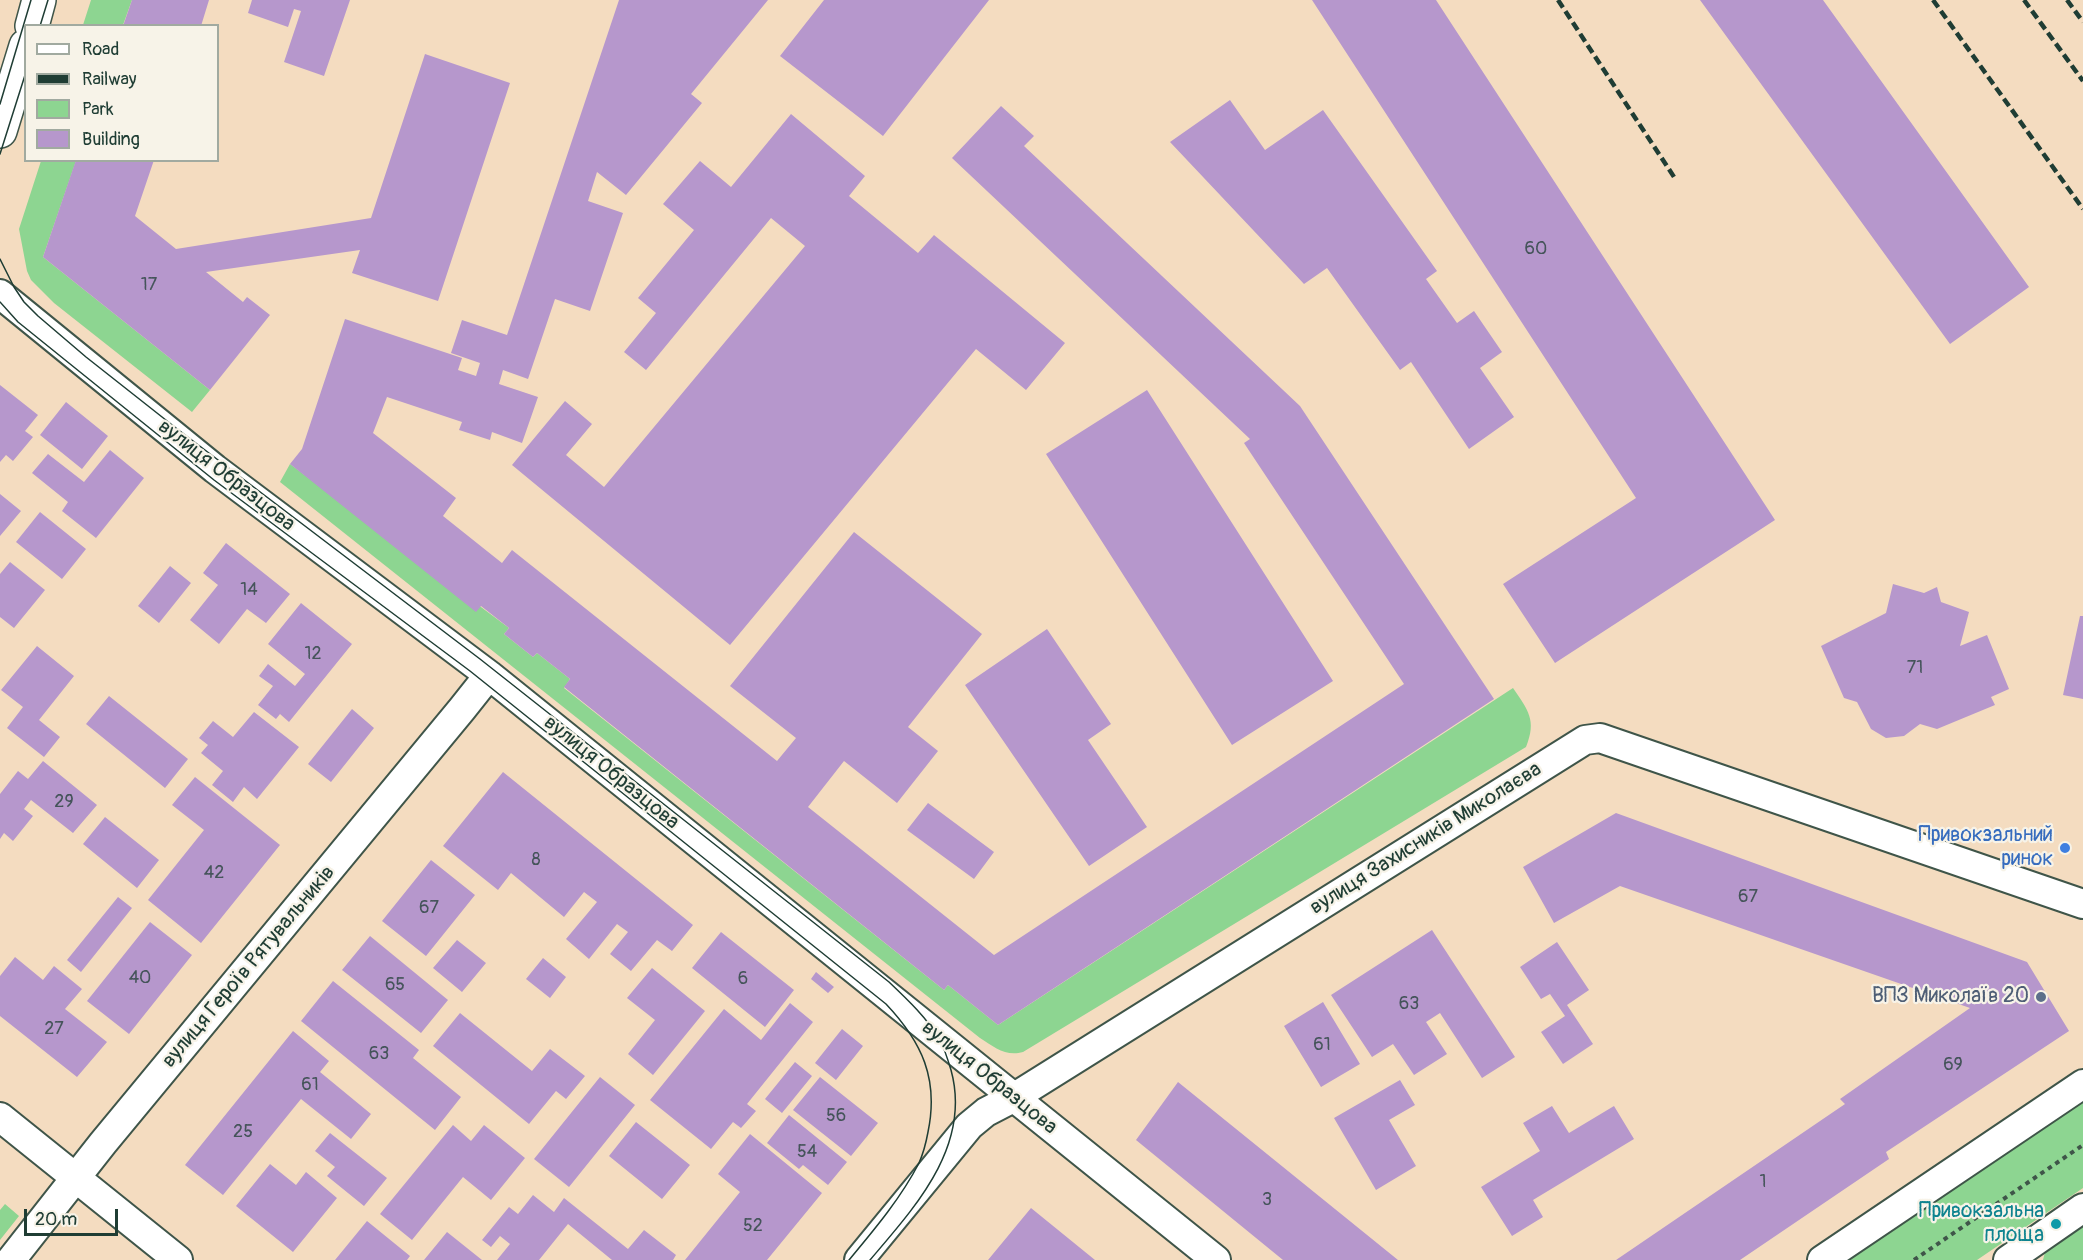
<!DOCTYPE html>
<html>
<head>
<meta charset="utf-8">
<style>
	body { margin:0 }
	#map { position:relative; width:2083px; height:1260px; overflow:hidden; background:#f4dcc0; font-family:Pangolin,sans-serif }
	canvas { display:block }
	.legend { position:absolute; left:24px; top:24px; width:195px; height:138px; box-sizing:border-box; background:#f7f3e8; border:2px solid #a1aaa0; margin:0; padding:8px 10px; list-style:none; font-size:18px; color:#1f3d34 }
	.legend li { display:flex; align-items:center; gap:12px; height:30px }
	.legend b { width:30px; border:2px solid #a1aaa0 }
	.scale { position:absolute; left:24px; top:1209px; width:94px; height:27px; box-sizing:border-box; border:3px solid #1f3d34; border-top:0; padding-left:8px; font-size:18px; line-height:21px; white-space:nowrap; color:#1f3d34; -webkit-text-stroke:4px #f7f3e8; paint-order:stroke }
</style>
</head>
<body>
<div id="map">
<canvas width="2083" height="1260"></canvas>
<ul class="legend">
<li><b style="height:8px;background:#fff"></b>Road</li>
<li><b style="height:8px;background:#1f3d34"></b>Railway</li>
<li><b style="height:16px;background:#8dd591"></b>Park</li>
<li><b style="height:16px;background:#b697cc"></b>Building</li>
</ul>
<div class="scale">20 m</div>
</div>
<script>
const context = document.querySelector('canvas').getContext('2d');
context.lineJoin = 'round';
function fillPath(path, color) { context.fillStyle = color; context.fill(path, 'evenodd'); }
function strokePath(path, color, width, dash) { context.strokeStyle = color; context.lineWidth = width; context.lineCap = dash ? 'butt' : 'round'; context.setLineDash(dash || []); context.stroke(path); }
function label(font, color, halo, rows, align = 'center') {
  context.font = font + ' Pangolin,sans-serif'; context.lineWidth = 4.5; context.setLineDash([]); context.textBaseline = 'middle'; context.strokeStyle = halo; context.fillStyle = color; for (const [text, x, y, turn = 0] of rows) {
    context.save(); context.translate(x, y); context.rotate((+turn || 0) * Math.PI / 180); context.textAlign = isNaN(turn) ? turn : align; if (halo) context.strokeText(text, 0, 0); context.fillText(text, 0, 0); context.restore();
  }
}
fillPath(new Path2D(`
	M 91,0 L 132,0 L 123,25 L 83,25 Z
	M 41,161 L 76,161 L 43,257 L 210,390 L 192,412 L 54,303 L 31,280 L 27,271 L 19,229 Z
	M 290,464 L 509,628 L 504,634 L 533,657 L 537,653 L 570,679 L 564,688 L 944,990 L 948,985 L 998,1025 L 1513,688 C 1528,710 1537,720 1526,747 L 1023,1052 C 1006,1057 994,1047 980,1038 L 280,482 Z
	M 2083,1100 L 2083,1188 L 1977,1260 L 1843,1260 Z
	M 5,1204 L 19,1216 L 0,1240 L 0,1210 Z
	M 2083,1226 L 2083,1260 L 2043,1260 L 2045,1252 Z`), '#8dd591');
fillPath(new Path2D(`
	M 132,0 L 209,0 L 201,26 L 123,26 Z
	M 252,0 L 350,0 L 324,76 L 284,62 L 301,11 L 294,9 L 288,27 L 248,13 Z
	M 619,0 L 768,0 L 691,94 L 702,103 L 626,195 L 597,172 L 588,201 L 623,213 L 590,311 L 555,299 L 528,379 L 503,370 L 499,384 L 538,397 L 522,443 L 492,432 L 490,440 L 459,430 L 462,422 L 387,397 L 373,433 L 456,498 L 443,516 L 502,563 L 512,550 L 777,761 L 796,738 L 730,686 L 854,532 L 982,634 L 908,727 L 938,751 L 897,803 L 844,761 L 808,807 L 994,955 L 1404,684 L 1244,443 L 1250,439 L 952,158 L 1001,106 L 1034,136 L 1024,146 L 1300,406 L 1494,699 L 998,1025 L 948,985 L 944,990 L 564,687 L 570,679 L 537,653 L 533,657 L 504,634 L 509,628 L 481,606 L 476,612 L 290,464 L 302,449 L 345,319 L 462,358 L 458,370 L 476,376 L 480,363 L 451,353 L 462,320 L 507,335 Z
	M 824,0 L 989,0 L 883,136 L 780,56 Z
	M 1312,0 L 1436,0 L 1775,520 L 1555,663 L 1503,584 L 1636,498 Z
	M 1700,0 L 1823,0 L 2029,287 L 1950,344 Z
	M 425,54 L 510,83 L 438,301 L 352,273 L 360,250 L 206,272 L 243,302 L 247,297 L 270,315 L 210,390 L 43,257 L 76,160 L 154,160 L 135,216 L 176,249 L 371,218 Z
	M 1230,100 L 1265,150 L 1323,110 L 1437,271 L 1426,279 L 1457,323 L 1474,311 L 1502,352 L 1480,368 L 1514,417 L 1469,449 L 1411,362 L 1400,370 L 1327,268 L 1304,284 L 1170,142 Z
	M 791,114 L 865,176 L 849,196 L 918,253 L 934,235 L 1065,343 L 1026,390 L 976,349 L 730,645 L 512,465 L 565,401 L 592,424 L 566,455 L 604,487 L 805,246 L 771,218 L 646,370 L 624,352 L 656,313 L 638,298 L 694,230 L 663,204 L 700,161 L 731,187 Z
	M 0,385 L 38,415 L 25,431 L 33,437 L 13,461 L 6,455 L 0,462 Z
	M 1147,390 L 1333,681 L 1232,745 L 1046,454 Z
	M 66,402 L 108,436 L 82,469 L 40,435 Z
	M 110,450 L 144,478 L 96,538 L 62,511 L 68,502 L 32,473 L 48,454 L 84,482 Z
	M 0,494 L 21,511 L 0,536 Z
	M 40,512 L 86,549 L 62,579 L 16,542 Z
	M 226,543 L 290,594 L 266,623 L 247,609 L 219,644 L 190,620 L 218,585 L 203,573 Z
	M 10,562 L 45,590 L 14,628 L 0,617 L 0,574 Z
	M 170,566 L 191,583 L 159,623 L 138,606 Z
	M 1893,584 L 1924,593 L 1937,587 L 1941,602 L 1969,612 L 1960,646 L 1987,635 L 2009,689 L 1991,697 L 1995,705 L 1937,729 L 1920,724 L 1904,736 L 1886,738 L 1871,729 L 1857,702 L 1844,698 L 1821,646 L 1886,613 Z
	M 301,603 L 352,644 L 289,722 L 280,714 L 276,719 L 258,705 L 273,686 L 259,676 L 268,664 L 295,686 L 305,674 L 268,644 Z
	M 2080,616 L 2083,616 L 2083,699 L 2063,695 Z
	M 1047,629 L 1111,724 L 1088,740 L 1147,827 L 1089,866 L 965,685 Z
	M 37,646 L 74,676 L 39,720 L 60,737 L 44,757 L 7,728 L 23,707 L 1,690 Z
	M 109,696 L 188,759 L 165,788 L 86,724 Z
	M 352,709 L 374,728 L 331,782 L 308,764 Z
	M 254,712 L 299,747 L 257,799 L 244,787 L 233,802 L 212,785 L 223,771 L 201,753 L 208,745 L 199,738 L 213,721 L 233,737 Z
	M 43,761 L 97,805 L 73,833 L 31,800 L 24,809 L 33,816 L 13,841 L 4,833 L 0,839 L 0,794 L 18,771 L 28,779 Z
	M 503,772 L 693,925 L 672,951 L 657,940 L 631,971 L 610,954 L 628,932 L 617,924 L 589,959 L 566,939 L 597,902 L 584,892 L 564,917 L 511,873 L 498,890 L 443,846 Z
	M 195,777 L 280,845 L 201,943 L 148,900 L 204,830 L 172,805 Z
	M 928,803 L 994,852 L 974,879 L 907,830 Z
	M 1616,813 L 2027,962 L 2069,1031 L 1886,1152 L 1889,1159 L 1740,1260 L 1616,1260 L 1845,1104 L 1840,1099 L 1970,1008 L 1620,886 L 1554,923 L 1523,867 Z
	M 105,817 L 159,860 L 137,888 L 83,844 Z
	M 431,860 L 475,895 L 426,956 L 382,921 Z
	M 118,897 L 132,908 L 81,972 L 67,960 Z
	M 150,922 L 192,955 L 129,1034 L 87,1001 Z
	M 1432,930 L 1515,1057 L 1482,1078 L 1440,1013 L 1426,1022 L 1447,1054 L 1414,1075 L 1393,1044 L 1372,1057 L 1331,995 Z
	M 721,932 L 794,990 L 765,1027 L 692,968 Z
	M 370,936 L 448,1000 L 421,1033 L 342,970 Z
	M 457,940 L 486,963 L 462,992 L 433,968 Z
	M 1557,942 L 1589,990 L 1567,1005 L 1593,1044 L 1563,1064 L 1541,1032 L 1565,1016 L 1550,994 L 1541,999 L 1520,967 Z
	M 15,957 L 43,980 L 54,966 L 82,989 L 65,1009 L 107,1042 L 77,1077 L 0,1016 L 0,976 Z
	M 543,958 L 566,977 L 550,998 L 526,979 Z
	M 652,968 L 705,1011 L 653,1075 L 628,1054 L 655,1020 L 627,998 Z
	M 816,972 L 834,987 L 828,993 L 811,979 Z
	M 333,981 L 419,1050 L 413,1058 L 461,1097 L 435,1130 L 301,1021 Z
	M 1323,1002 L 1360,1064 L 1321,1087 L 1284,1026 Z
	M 790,1003 L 813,1022 L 747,1104 L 756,1111 L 741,1128 L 733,1122 L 711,1149 L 650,1100 L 724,1009 L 761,1040 Z
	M 460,1013 L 532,1071 L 550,1049 L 585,1076 L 566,1099 L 556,1091 L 529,1124 L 433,1046 Z
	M 842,1029 L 863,1046 L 836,1080 L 815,1063 Z
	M 293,1031 L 329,1061 L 320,1072 L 371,1114 L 351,1139 L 301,1099 L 223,1195 L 185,1165 Z
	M 795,1062 L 812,1076 L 782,1113 L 765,1099 Z
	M 600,1077 L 635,1105 L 569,1187 L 534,1159 Z
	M 820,1077 L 878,1123 L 851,1156 L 793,1110 Z
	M 1400,1080 L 1415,1105 L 1389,1120 L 1416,1166 L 1376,1190 L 1334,1118 Z
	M 1178,1082 L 1398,1260 L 1283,1260 L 1136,1140 Z
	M 1552,1106 L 1569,1133 L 1614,1106 L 1634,1139 L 1533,1200 L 1543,1217 L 1512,1236 L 1481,1187 L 1540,1151 L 1523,1123 Z
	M 789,1115 L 847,1162 L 828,1185 L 803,1165 L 799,1169 L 767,1143 Z
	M 636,1122 L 690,1165 L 662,1199 L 609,1156 Z
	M 453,1125 L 471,1141 L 484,1125 L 525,1158 L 491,1200 L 463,1177 L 412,1240 L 380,1214 Z
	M 330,1133 L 387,1178 L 364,1206 L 327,1176 L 335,1167 L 315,1151 Z
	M 750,1134 L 822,1193 L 767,1260 L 685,1260 L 740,1192 L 718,1174 Z
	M 270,1164 L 296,1185 L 306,1172 L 337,1198 L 293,1252 L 236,1206 Z
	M 533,1195 L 554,1212 L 564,1198 L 628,1249 L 644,1230 L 676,1255 L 673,1260 L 612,1260 L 568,1224 L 539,1260 L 497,1260 L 510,1244 L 500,1236 L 491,1247 L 482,1240 L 509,1207 L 518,1214 Z
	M 1031,1208 L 1095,1260 L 988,1260 Z
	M 367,1221 L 410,1256 L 407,1260 L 335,1260 Z
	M 447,1232 L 482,1260 L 424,1260 Z`), '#b697cc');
const street = new Path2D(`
	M 0,294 L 215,469 L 489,675 L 1216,1260
	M 0,1117 L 178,1260
	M 11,1260 L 103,1143 L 462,709 L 489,675
	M 859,1260 L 969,1126 L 986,1112 L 1013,1098 L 1585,740 L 1600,738 L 2083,904
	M 1822,1260 L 2083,1084
	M 2008,1260 L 2083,1208`);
const secondary = new Path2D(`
	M 32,26 L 39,0
	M 0,131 L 26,46`);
strokePath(street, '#3f5549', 32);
strokePath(secondary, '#3f5549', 36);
strokePath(new Path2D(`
	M 1914,1260 L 2083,1145`), '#3f5549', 4, [4.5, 4.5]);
strokePath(street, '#fff', 28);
strokePath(secondary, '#fff', 33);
strokePath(new Path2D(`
	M 40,26 L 48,0
	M 0,104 L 31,0
	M 0,154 L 26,72
	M 0,259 L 14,287 L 24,302 L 38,316 L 86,357 L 176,428 L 480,659 L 889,982 C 908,1000 927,1018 940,1040 C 945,1050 948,1060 951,1070 C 972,1146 915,1207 870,1260
	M 0,302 L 18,322 L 214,480 L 470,671 L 886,1004 C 922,1042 939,1079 928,1132 C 926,1143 923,1154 919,1163 C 901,1198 874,1230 849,1260`), '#1f3d34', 1.5);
strokePath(new Path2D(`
	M 1558,0 L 1676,180
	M 1933,0 L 2083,209
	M 2024,0 L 2083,81
	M 2067,0 L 2083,22`), '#1f3d34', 4.5, [9, 4.5]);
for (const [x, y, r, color] of [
	[2065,848,6,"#3f7fe0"],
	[2041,997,6,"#5c6f8a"],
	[2056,1224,6,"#0f9aa8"]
]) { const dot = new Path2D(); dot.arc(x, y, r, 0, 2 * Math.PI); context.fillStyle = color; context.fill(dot); strokePath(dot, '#f7f3e8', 2); }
label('18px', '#45545a', null, [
	["60",1536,249],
	["17",149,285],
	["14",249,590],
	["12",313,654],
	["71",1915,668],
	["29",64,802],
	["8",536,860],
	["42",214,873],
	["67",1748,897],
	["67",429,908],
	["40",140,978],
	["6",743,979],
	["65",395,985],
	["63",1409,1004],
	["27",54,1029],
	["61",1322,1045],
	["63",379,1054],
	["69",1953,1065],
	["61",310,1085],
	["56",836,1116],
	["25",243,1132],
	["54",807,1152],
	["1",1763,1182],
	["3",1267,1200],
	["52",753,1226]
]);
label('21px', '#1f3d34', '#f7f3e8', [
	["вулиця Образцова",226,476,38],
	["вулиця Образцова",611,773,39],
	["вулиця Захисників Миколаєва",1426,839,-32],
	["вулиця Героїв Рятувальників",249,967,-50],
	["вулиця Образцова",989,1078,39]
]);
label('21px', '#366cbe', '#f7f3e8', [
	["Привокзальний",2053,836],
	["ринок",2053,860]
], 'right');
label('21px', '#4e5e75', '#f7f3e8', [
	["ВПЗ Миколаїв 20",2029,997]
], 'right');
label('21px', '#0d838f', '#f7f3e8', [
	["Привокзальна",2044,1212],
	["площа",2044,1236]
], 'right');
</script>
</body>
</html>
